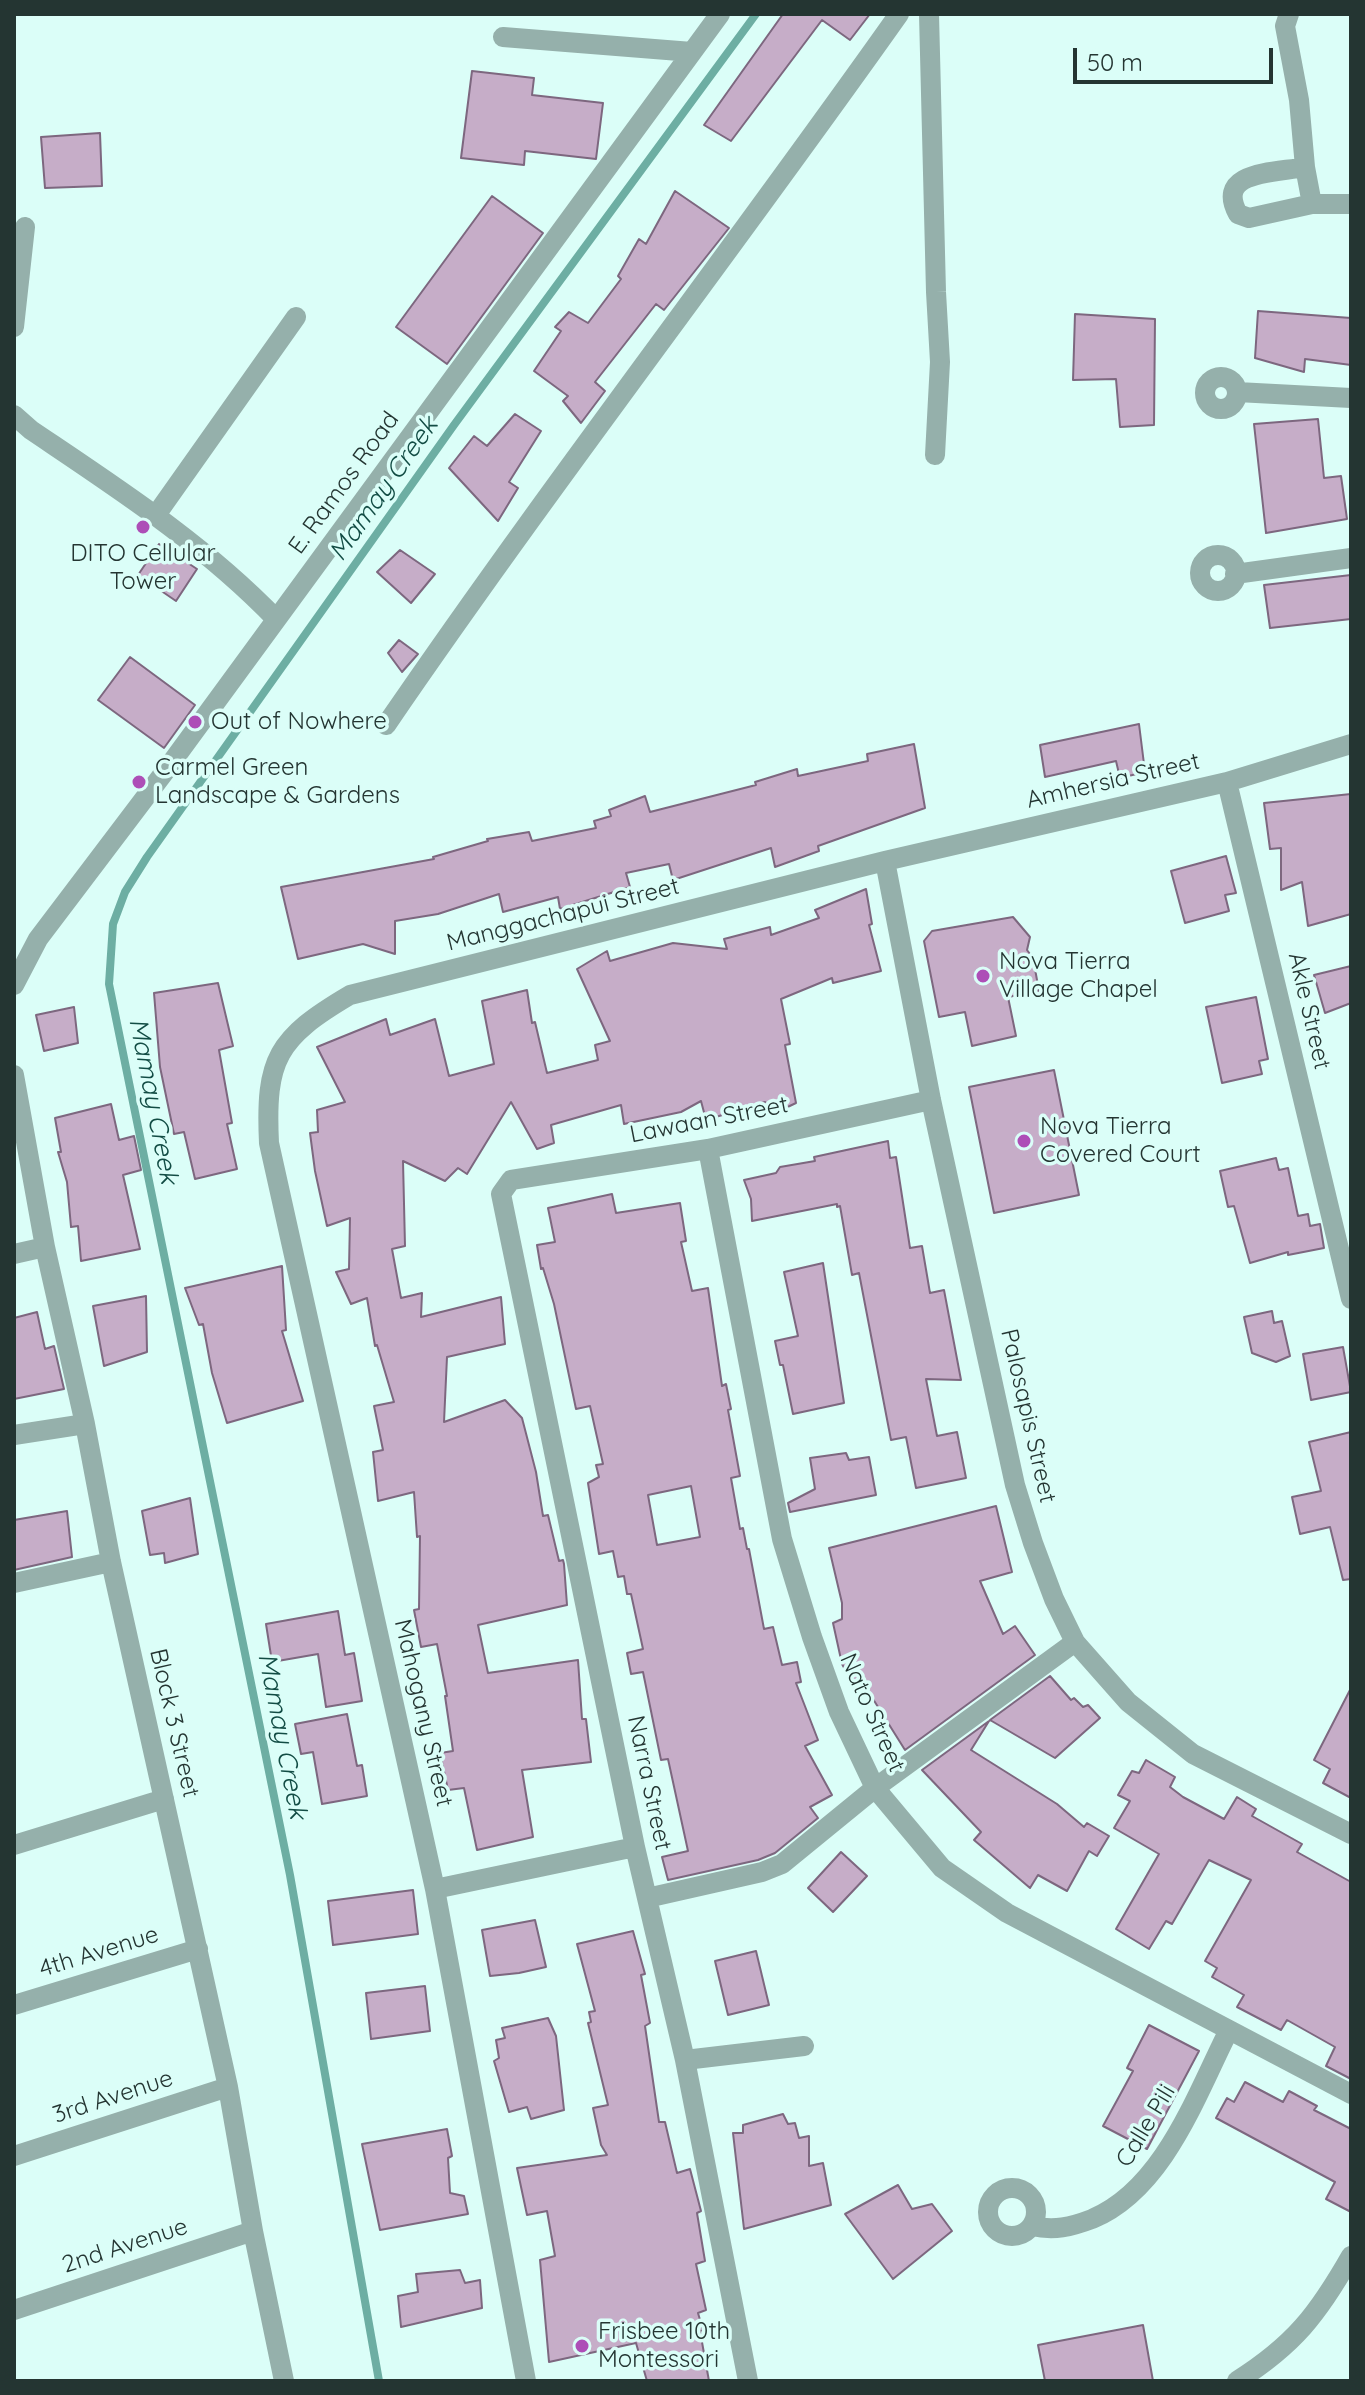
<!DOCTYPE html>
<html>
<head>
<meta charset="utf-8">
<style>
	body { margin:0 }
	#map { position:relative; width:1365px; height:2395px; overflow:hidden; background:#dbfef8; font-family:Quicksand,sans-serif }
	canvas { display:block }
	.frame { position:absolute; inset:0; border:16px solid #243532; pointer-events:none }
	.scale { position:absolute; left:1073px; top:48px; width:200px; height:36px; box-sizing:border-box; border:4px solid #243532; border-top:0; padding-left:10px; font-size:24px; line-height:28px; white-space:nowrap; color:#243532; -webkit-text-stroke:6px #dbfef8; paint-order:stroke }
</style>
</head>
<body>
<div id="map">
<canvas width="1365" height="2395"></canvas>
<div class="frame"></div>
<div class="scale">50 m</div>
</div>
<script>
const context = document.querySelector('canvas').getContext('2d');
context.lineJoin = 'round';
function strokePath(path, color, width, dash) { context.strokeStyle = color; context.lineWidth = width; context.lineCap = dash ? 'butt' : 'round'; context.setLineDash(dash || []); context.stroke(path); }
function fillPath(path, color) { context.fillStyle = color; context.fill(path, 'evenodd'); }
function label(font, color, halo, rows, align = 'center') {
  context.font = font + ' Quicksand,sans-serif'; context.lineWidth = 7; context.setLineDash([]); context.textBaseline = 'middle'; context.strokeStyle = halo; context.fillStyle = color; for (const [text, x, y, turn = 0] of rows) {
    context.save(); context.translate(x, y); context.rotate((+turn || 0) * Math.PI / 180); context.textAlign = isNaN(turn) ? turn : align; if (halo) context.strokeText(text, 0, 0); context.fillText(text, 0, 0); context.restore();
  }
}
strokePath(new Path2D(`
	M 379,2381 L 290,1875 L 109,984 L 113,924 L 125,892 L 147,857 L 454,425 L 756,14`), '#6daea3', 8);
const building = new Path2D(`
	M 783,14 L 870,14 L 850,40 L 822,20 L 731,141 L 704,125 Z
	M 472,71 L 534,78 L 532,95 L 603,103 L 596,159 L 525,151 L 524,165 L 461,158 Z
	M 100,133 L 102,186 L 45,188 L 41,137 Z
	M 675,191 L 729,228 L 664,310 L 656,304 L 595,382 L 605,391 L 581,423 L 563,401 L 568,396 L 534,371 L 561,331 L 555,327 L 569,312 L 588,323 L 621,279 L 618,276 L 639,239 L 646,244 Z
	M 492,196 L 543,233 L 447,364 L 396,327 Z
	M 1258,311 L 1351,318 L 1351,365 L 1305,359 L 1304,372 L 1255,358 Z
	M 1075,314 L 1155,319 L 1154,425 L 1120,427 L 1116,379 L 1073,380 Z
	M 515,414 L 541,431 L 509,482 L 518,488 L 498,521 L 449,468 L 474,436 L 487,446 Z
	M 1318,419 L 1324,478 L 1341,476 L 1347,519 L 1266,533 L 1254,424 Z
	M 159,544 L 197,569 L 176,601 L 138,575 Z
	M 400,550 L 435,574 L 411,603 L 377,572 Z
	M 1351,575 L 1351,619 L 1270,628 L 1264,585 Z
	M 399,640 L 418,654 L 402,672 L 388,653 Z
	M 130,657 L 195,705 L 164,748 L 98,700 Z
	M 1139,724 L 1145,772 L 1120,778 L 1116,761 L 1045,777 L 1040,745 Z
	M 914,744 L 925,808 L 818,846 L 819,851 L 775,867 L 771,848 L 673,880 L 669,864 L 626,873 L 630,887 L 560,909 L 558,897 L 503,912 L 499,894 L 438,914 L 395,921 L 395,954 L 363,944 L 298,959 L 281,887 L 434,859 L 433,857 L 488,841 L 487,839 L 529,832 L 532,841 L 596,828 L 594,821 L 611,816 L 609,810 L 645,796 L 650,812 L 756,785 L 755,782 L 797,769 L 798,776 L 868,761 L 867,754 Z
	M 1351,794 L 1351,914 L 1308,926 L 1302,882 L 1281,890 L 1281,848 L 1270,849 L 1264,803 Z
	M 1226,856 L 1236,893 L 1225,895 L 1229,911 L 1185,923 L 1171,871 Z
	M 866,889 L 872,924 L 869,925 L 881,971 L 833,983 L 832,978 L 781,999 L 790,1044 L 785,1045 L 796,1103 L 775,1113 L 765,1102 L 706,1120 L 701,1101 L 681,1112 L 624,1124 L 621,1105 L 551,1125 L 554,1143 L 537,1149 L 511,1102 L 467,1174 L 458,1168 L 445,1181 L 403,1161 L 405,1246 L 392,1249 L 401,1298 L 422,1293 L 421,1317 L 501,1297 L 505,1344 L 447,1357 L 444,1422 L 505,1400 L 522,1418 L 536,1472 L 543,1516 L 548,1515 L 559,1561 L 563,1560 L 564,1564 L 567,1605 L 478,1625 L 488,1673 L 578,1660 L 582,1719 L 586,1719 L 591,1762 L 522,1770 L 533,1837 L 477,1850 L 464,1788 L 448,1790 L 440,1753 L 453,1751 L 445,1696 L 447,1696 L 437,1644 L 421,1647 L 414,1610 L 419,1609 L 420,1536 L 417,1537 L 414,1492 L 378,1501 L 373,1452 L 383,1450 L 374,1406 L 394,1402 L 377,1345 L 375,1346 L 367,1298 L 351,1304 L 336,1272 L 349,1269 L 350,1218 L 327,1226 L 315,1171 L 310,1133 L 318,1132 L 317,1110 L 345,1102 L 317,1047 L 386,1019 L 390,1035 L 435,1019 L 449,1076 L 494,1064 L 482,1001 L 527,990 L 532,1023 L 535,1022 L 547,1073 L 598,1060 L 595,1045 L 610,1041 L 577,969 L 607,951 L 610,961 L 673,943 L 727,949 L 724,939 L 770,927 L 771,935 L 819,918 L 815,910 Z
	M 1013,917 L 1030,937 L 1027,950 L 1033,958 L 1039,991 L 1008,997 L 1016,1036 L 972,1046 L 965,1012 L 939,1017 L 924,941 L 932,931 Z
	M 1351,966 L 1351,1003 L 1325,1013 L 1314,975 Z
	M 218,983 L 233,1046 L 219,1050 L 232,1123 L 227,1124 L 237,1169 L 195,1179 L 184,1132 L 174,1134 L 160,1067 L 154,993 Z
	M 1256,997 L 1268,1059 L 1259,1061 L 1262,1074 L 1222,1083 L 1206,1007 Z
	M 74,1007 L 78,1043 L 44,1051 L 36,1015 Z
	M 1054,1070 L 1079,1195 L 994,1213 L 969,1087 Z
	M 111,1104 L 119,1140 L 134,1136 L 141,1170 L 123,1175 L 140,1249 L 81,1261 L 78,1226 L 71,1227 L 67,1182 L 58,1152 L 61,1152 L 55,1118 Z
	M 888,1141 L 890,1158 L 896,1157 L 910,1248 L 922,1246 L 930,1293 L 944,1290 L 961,1380 L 926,1379 L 937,1436 L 957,1432 L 966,1478 L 916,1488 L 906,1437 L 891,1440 L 859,1273 L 852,1275 L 840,1206 L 837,1207 L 837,1204 L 752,1221 L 751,1199 L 744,1180 L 776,1173 L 780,1167 L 815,1161 L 814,1157 Z
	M 1276,1158 L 1279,1170 L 1288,1168 L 1298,1216 L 1308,1214 L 1310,1226 L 1320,1224 L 1324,1248 L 1288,1255 L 1288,1252 L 1250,1263 L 1234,1206 L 1228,1207 L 1220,1171 Z
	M 612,1194 L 616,1213 L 680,1203 L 686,1241 L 681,1242 L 692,1291 L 708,1288 L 722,1386 L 726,1384 L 731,1409 L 728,1410 L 740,1476 L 731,1478 L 740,1529 L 743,1528 L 747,1549 L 749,1549 L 764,1629 L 773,1627 L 782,1665 L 797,1662 L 801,1682 L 796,1683 L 818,1740 L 805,1746 L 832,1795 L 810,1807 L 818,1818 L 775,1853 L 758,1860 L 668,1880 L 662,1857 L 688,1851 L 668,1759 L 661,1760 L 643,1672 L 631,1674 L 627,1653 L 643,1649 L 631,1594 L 627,1594 L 624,1576 L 618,1577 L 613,1551 L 599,1554 L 588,1483 L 599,1477 L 596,1465 L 603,1464 L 590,1406 L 576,1409 L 554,1304 L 543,1268 L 541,1269 L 537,1245 L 555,1242 L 548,1208 ZM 691,1486 L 700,1537 L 657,1545 L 648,1495 Z
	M 823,1263 L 844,1403 L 793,1414 L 783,1365 L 780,1365 L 775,1341 L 798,1336 L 784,1272 Z
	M 282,1266 L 286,1330 L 282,1331 L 303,1401 L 227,1423 L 212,1373 L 203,1324 L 199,1325 L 185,1288 Z
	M 146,1296 L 147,1352 L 104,1366 L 93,1306 Z
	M 1272,1311 L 1274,1323 L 1282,1321 L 1290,1356 L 1276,1362 L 1252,1353 L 1244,1317 Z
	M 37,1312 L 45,1349 L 54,1346 L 64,1389 L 14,1399 L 14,1318 Z
	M 1343,1347 L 1351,1392 L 1311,1400 L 1303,1354 Z
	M 1351,1432 L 1351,1579 L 1343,1580 L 1330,1527 L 1300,1534 L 1292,1497 L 1321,1491 L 1309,1442 Z
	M 846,1453 L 849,1460 L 869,1457 L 876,1495 L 790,1512 L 788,1503 L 815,1489 L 810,1458 Z
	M 190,1498 L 198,1554 L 165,1563 L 164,1553 L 150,1555 L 142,1511 Z
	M 996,1506 L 1012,1572 L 980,1581 L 1003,1634 L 1015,1626 L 1035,1655 L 905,1750 L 868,1691 L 859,1695 L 842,1664 L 833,1623 L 842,1619 L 842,1603 L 829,1548 Z
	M 67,1511 L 72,1557 L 14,1570 L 14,1520 Z
	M 338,1611 L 345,1655 L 354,1653 L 362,1701 L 326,1707 L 318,1654 L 272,1662 L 266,1624 Z
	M 1050,1676 L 1071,1700 L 1074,1698 L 1083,1707 L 1088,1705 L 1100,1718 L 1055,1758 L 990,1720 Z
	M 1351,1688 L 1351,1798 L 1323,1783 L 1330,1769 L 1314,1760 Z
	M 347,1714 L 357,1766 L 362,1765 L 367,1796 L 322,1804 L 313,1752 L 301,1754 L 295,1724 Z
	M 989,1721 L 971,1750 L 1057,1804 L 1084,1827 L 1087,1823 L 1109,1836 L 1097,1856 L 1089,1851 L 1067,1891 L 1038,1875 L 1030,1888 L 974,1840 L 981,1832 L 922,1770 Z
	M 1146,1760 L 1175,1777 L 1170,1787 L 1183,1797 L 1224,1819 L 1237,1797 L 1256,1809 L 1252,1816 L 1302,1844 L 1297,1852 L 1351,1882 L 1351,2079 L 1326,2066 L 1335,2047 L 1287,2020 L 1281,2030 L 1237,2007 L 1244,1995 L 1212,1977 L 1217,1968 L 1205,1961 L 1251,1880 L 1209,1860 L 1172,1924 L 1166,1921 L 1149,1949 L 1116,1929 L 1159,1854 L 1114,1828 L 1130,1801 L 1118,1795 L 1132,1771 L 1139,1773 Z
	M 841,1852 L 867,1876 L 833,1912 L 808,1888 Z
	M 413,1890 L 418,1934 L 333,1945 L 328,1901 Z
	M 535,1920 L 546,1967 L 519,1973 L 490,1976 L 482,1930 Z
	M 633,1931 L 645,1974 L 641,1975 L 650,2023 L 645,2026 L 659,2122 L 665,2122 L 677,2173 L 690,2169 L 701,2211 L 697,2213 L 705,2261 L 696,2264 L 706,2310 L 698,2313 L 703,2330 L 700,2331 L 709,2381 L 647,2381 L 636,2343 L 549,2362 L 540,2260 L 555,2256 L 547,2211 L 527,2215 L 517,2168 L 607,2155 L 601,2145 L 593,2108 L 608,2105 L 588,2023 L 591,2022 L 589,2012 L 595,2011 L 577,1944 Z
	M 756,1951 L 769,2005 L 728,2015 L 715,1961 Z
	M 425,1986 L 430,2031 L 371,2039 L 366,1993 Z
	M 548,2018 L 556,2036 L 564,2110 L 531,2119 L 527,2107 L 509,2112 L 494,2061 L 499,2058 L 496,2040 L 505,2038 L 502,2028 Z
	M 1149,2025 L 1199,2051 L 1147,2149 L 1103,2126 L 1133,2071 L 1127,2068 Z
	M 1245,2082 L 1283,2102 L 1289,2091 L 1317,2106 L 1314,2110 L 1351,2129 L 1351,2212 L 1326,2199 L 1335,2182 L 1216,2118 L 1227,2098 L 1234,2102 Z
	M 783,2114 L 788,2124 L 795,2123 L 799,2138 L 809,2136 L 809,2166 L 823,2163 L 831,2205 L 744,2229 L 733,2133 L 743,2133 L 743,2125 Z
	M 447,2129 L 452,2156 L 448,2158 L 450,2193 L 464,2196 L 468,2214 L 380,2230 L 362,2144 Z
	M 898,2185 L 912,2209 L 932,2204 L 952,2231 L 893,2279 L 845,2214 Z
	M 460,2270 L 465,2283 L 480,2280 L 482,2308 L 401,2327 L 398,2296 L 418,2292 L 416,2274 Z
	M 1143,2325 L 1153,2381 L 1045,2381 L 1038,2345 Z`);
fillPath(building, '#c6adc8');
strokePath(building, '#7d677f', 2);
strokePath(new Path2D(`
	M 929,14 L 936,292 L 940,362 L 935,455
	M 1289,14 L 1285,26 L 1299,100 L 1305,167 L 1312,204
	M 503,37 L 692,52
	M 1305,167 C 1277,173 1214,170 1238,214 L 1249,218 L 1312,204 L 1351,204
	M 14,327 L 25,227
	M1205 393a16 16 0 1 1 32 0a16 16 0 1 1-32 0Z
	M 1237,392 L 1351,398
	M 14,415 L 31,430 C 117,488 204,544 276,619
	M 156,515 L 296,317
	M1200 573a18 18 0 1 1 36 0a18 18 0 1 1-36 0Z
	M 1235,574 L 1351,558
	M 386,725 C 551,484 730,253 899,14
	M 1227,782 L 1351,1299
	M 885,861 L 931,1100 L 1015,1485 L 1033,1543 L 1054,1599 L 1075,1642 L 1128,1702 L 1193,1754 L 1351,1834
	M 14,985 L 38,939 L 166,770 L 720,14
	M 14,1075 L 45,1247 L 85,1424 L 111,1562 L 228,2087 L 253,2231 L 284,2381
	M 708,1149 L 782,1539 L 812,1637 L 839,1712 L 875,1788 L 942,1868 L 1007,1913 L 1351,2094
	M 14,1254 L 45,1247
	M 14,1435 L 85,1424
	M 14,1583 L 111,1562
	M 14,1845 L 164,1799
	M 435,1889 L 635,1847
	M 647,1898 L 762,1872 L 782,1864 L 875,1788 L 1075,1642
	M 14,2005 L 198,1949
	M 685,2060 L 804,2046
	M 14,2156 L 228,2087
	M988 2212a24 24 0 1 1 48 0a24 24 0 1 1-48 0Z
	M 1032,2226 C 1054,2231 1071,2227 1092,2219 C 1164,2189 1196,2095 1229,2030
	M 14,2310 L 253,2231
	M 526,2381 L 435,1889 L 269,1143 C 265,1059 277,1038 350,995 L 885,861 L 1227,782 L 1351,744
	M 748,2381 L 685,2060 L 635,1847 L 501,1194 L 511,1180 L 708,1149 L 931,1100
	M 1237,2381 C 1294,2345 1318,2314 1351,2256`), '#95b0ab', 20);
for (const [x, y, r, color] of [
	[143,527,8,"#ad4eb7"],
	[195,722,8,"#ad4eb7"],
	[139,782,8,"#ad4eb7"],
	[983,976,8,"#ad4eb7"],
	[1024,1141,8,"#ad4eb7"],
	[582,2346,8,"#ad4eb7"]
]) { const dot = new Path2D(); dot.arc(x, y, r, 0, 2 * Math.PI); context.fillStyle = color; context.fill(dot); strokePath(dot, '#dbfef8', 3); }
label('24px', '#243532', '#dbfef8', [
	["E. Ramos Road",344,483,-54],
	["Amhersia Street",1113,781,-13],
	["Manggachapui Street",563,915,-14],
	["Akle Street",1309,1011,77],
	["Lawaan Street",709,1120,-11],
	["Palosapis Street",1028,1416,77],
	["Mahogany Street",423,1713,77],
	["Nato Street",872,1713,66],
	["Block 3 Street",174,1723,77],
	["Narra Street",649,1783,78],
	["4th Avenue",99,1952,-17],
	["3rd Avenue",113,2097,-18],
	["Calle Pili",1146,2126,-59],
	["2nd Avenue",125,2246,-18]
]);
label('24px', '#243532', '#dbfef8', [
	["DITO Cellular",143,554,"center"],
	["Tower",143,582,"center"],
	["Out of Nowhere",211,722],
	["Carmel Green",155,768],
	["Landscape & Gardens",155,796],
	["Nova Tierra",999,962],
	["Village Chapel",999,990],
	["Nova Tierra",1040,1127],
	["Covered Court",1040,1155],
	["Frisbee 10th",598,2332],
	["Montessori",598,2360]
], 'left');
label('italic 26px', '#124c44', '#dbfef8', [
	["Mamay Creek",384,489,-55],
	["Mamay Creek",153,1101,79],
	["Mamay Creek",282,1736,79]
]);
</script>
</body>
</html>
